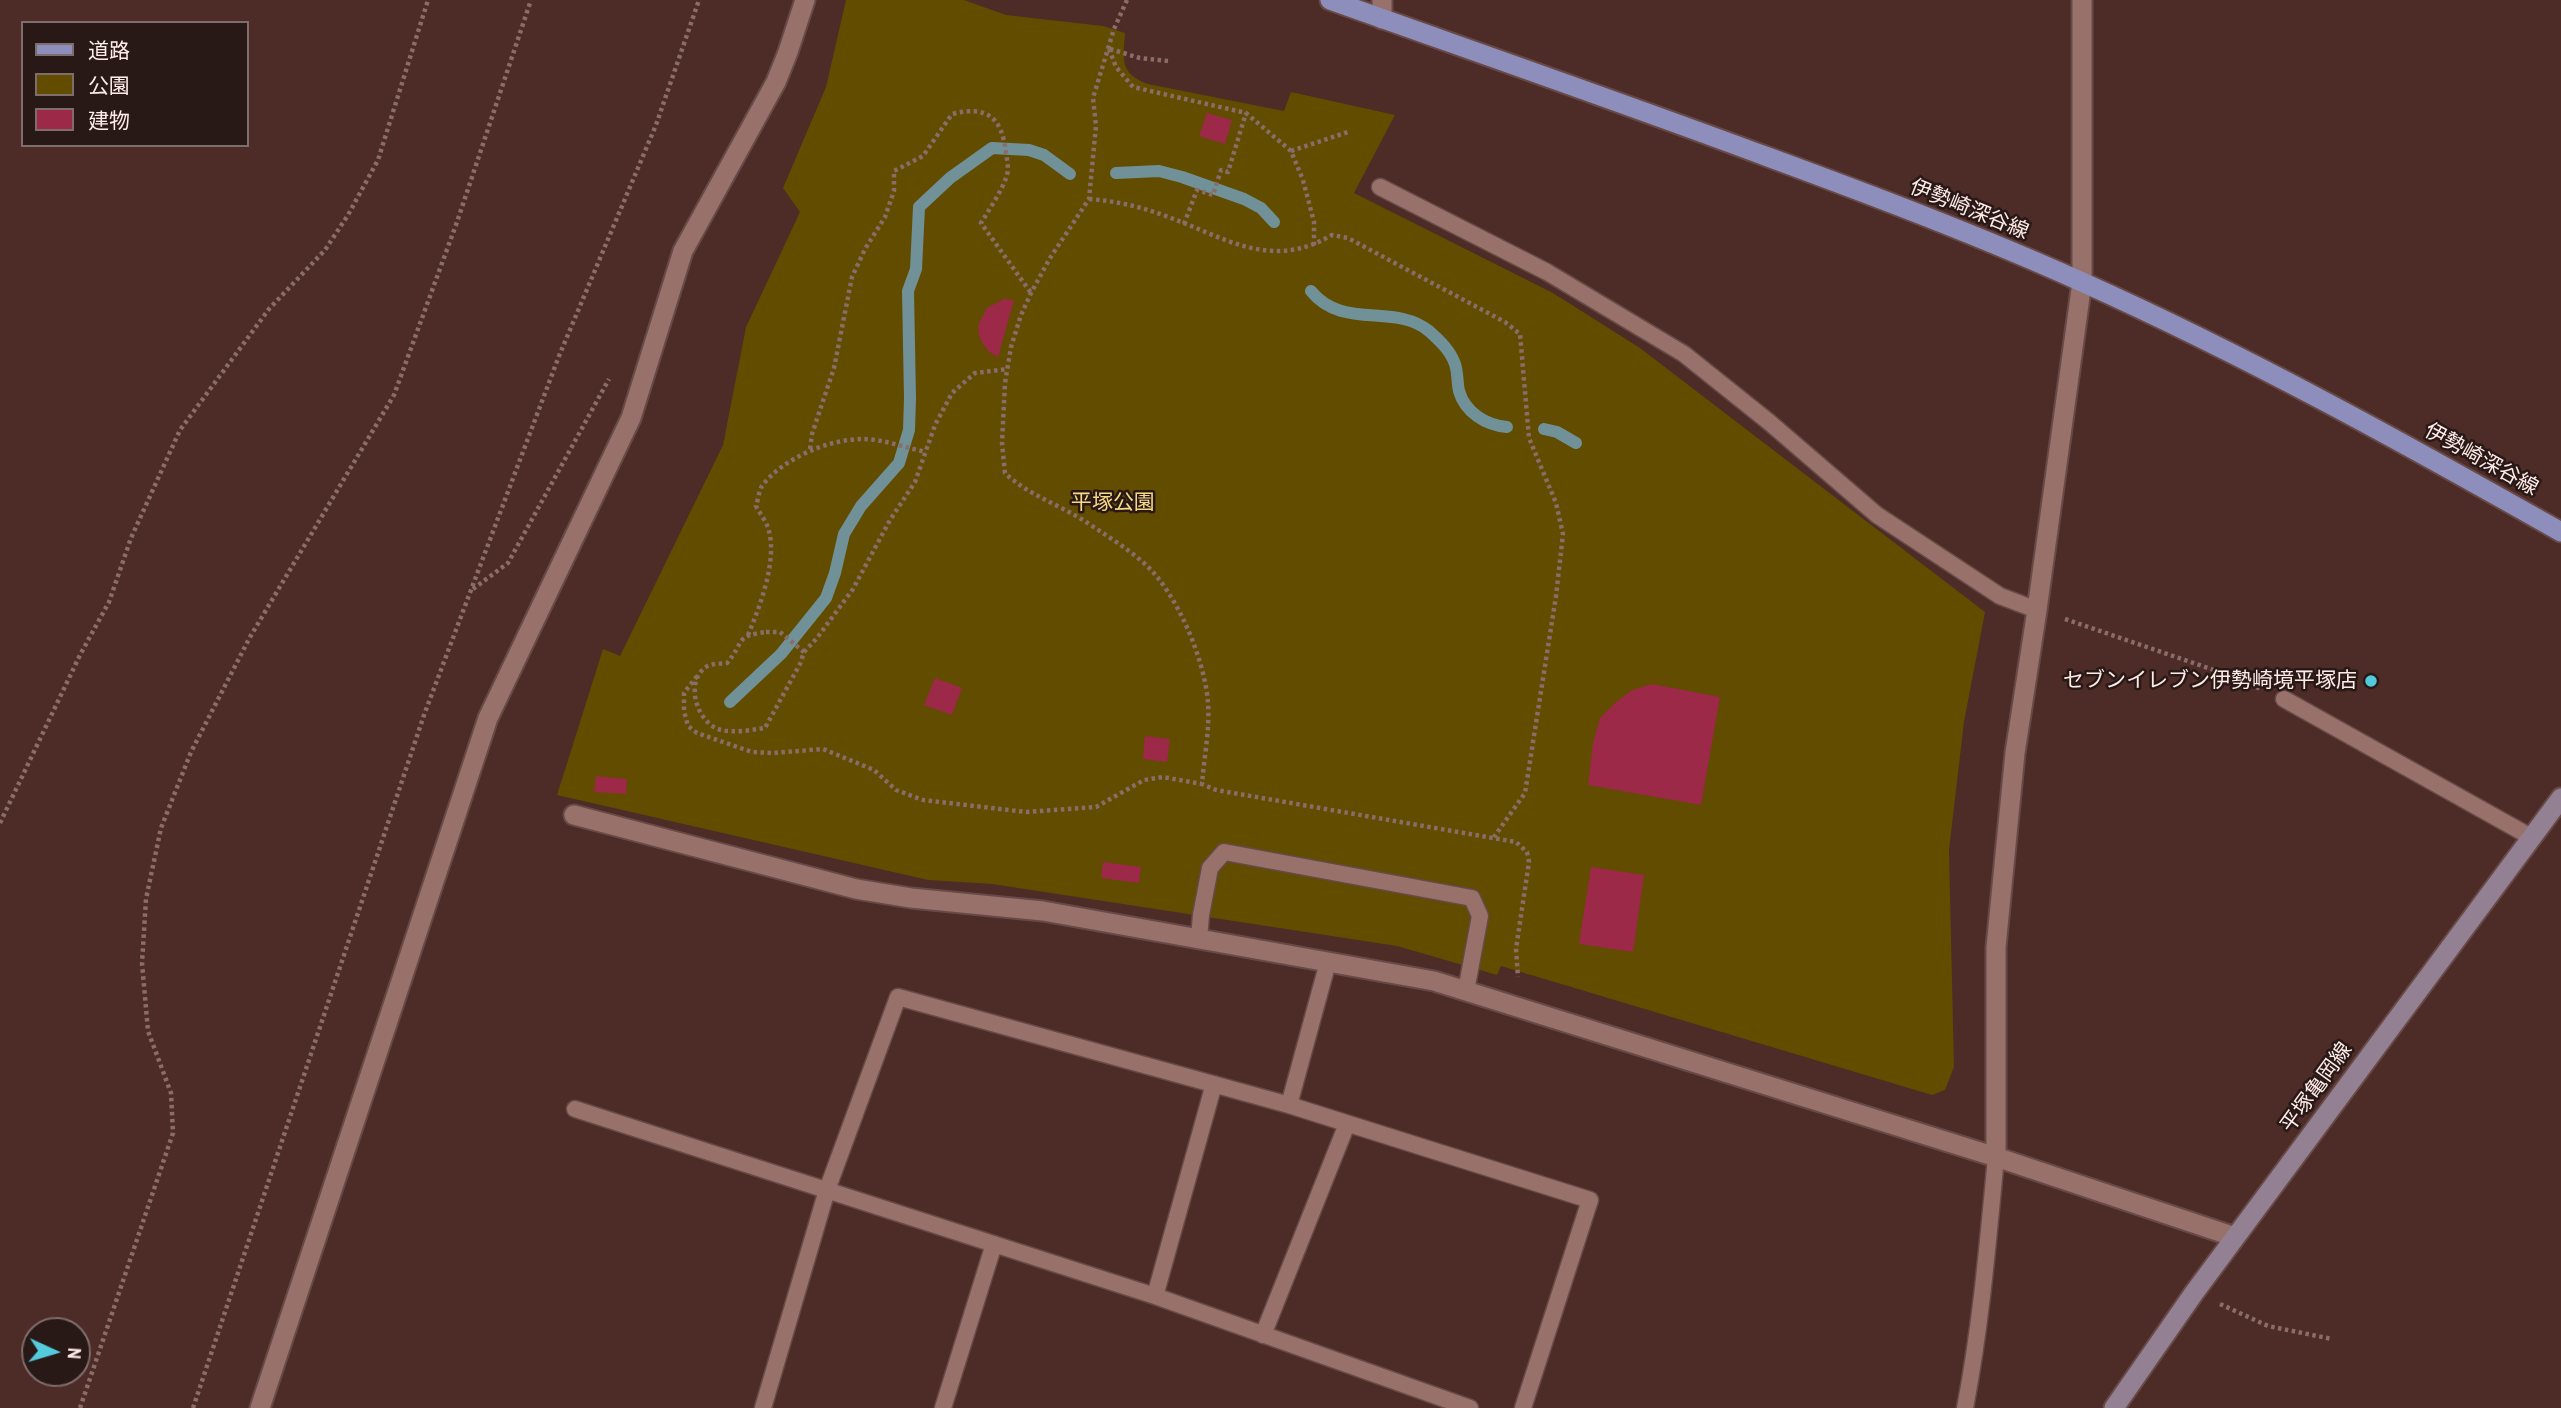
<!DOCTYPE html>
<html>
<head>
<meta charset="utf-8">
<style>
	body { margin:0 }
	#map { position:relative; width:2561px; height:1408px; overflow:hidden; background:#4d2b26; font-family:"Archivo Narrow","Noto Sans JP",sans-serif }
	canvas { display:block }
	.legend { position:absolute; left:21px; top:21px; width:228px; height:126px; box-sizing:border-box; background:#281916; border:2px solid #7e6d6a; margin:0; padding:9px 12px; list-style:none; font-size:21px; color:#feebe8 }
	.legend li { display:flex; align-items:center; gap:14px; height:35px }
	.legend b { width:35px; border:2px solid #7e6d6a }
	.north { position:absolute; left:21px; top:1317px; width:70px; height:70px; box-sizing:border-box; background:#281916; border:2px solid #7e6d6a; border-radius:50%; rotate:94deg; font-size:19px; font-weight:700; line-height:28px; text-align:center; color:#feebe8 }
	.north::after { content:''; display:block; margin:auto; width:24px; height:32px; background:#54cadd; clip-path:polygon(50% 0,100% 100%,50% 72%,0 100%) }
</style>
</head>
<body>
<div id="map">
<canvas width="2561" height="1408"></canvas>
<ul class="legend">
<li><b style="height:9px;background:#8e8ebd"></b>道路</li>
<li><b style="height:19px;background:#614c00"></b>公園</li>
<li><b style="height:19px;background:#9c2947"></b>建物</li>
</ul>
<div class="north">N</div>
</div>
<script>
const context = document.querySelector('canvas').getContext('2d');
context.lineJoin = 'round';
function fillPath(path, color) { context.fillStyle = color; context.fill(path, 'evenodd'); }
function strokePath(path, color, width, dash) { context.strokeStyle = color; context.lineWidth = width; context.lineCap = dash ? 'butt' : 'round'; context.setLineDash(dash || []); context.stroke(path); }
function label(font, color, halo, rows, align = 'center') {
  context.font = font + ' "Archivo Narrow","Noto Sans JP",sans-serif'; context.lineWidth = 5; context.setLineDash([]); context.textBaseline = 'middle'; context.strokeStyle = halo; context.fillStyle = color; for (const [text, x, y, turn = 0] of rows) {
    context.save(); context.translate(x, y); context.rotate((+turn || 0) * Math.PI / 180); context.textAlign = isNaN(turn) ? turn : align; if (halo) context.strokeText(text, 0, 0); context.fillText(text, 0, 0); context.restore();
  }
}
fillPath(new Path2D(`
	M 846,0 L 964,0 L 1006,15 L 1103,26 L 1125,33 C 1123,60 1120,74 1148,84 L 1284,111 L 1291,92 L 1395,115 L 1354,193 L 1553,293 L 1640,348 L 1985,612 L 1964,722 L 1949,850 L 1954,1067 L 1945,1090 L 1932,1095 L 1501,966 L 1497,975 L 1397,946 L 992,884 L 928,880 L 557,795 L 603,649 L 620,656 L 723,445 L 746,327 L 800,212 L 783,188 L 826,87 Z`), '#614c00');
strokePath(new Path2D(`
	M 1116,173 L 1159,171 L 1182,177 L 1244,199 L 1261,208 L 1274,222
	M 1311,291 C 1342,330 1395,303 1429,331 C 1440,341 1450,350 1455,364 C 1458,373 1457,382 1459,391 C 1465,412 1485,425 1507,427
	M 1544,429 L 1557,432 L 1576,443
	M 730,702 L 781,654 L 826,598 L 835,573 L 844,534 L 861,506 L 899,463 L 909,430 L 910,398 L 908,291 L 916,269 L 919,207 L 950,178 L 992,148 L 1029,150 L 1044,155 L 1070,174`), '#719198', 12);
fillPath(new Path2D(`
	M 1207,113 L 1232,120 L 1225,144 L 1199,136 Z
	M 1004,299 L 1014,300 L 998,357 L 989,352 L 983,344 L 979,335 L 978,325 L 987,308 Z
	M 935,678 L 962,688 L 952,715 L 924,705 Z
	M 1652,684 L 1720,697 L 1701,805 L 1588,785 L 1593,743 L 1600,718 L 1615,703 L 1632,690 Z
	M 1145,736 L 1170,739 L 1167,762 L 1143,759 Z
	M 596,776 L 627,779 L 626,794 L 594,792 Z
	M 1103,862 L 1141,867 L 1139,883 L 1101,878 Z
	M 1591,867 L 1644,875 L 1633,952 L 1579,944 Z`), '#9c2947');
const service = new Path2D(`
	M 1380,187 L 1547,272 L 1684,354 L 1769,422 L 1877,515 L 2000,596 L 2037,610
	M 2284,699 L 2531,837
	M 1199,938 L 1201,915 L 1210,868 L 1224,852 L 1472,898 L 1480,916 L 1466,991
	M 1289,1105 L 1328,962
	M 575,1109 L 1155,1296 L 1470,1408
	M 1155,1296 L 1214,1084
	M 1263,1335 L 1347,1124
	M 763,1408 L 827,1190 L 898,997 L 1289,1105 L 1590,1200 L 1523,1408
	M 943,1408 L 994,1244
	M 1965,1408 C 1981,1325 1988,1242 1996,1157`);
const minor = new Path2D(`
	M 1382,0 L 1382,19
	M 574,815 L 856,889 L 911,898 L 1043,911 L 1434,981 L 1996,1157 L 2235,1237
	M 1996,1157 L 1996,947 L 2015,753 L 2037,610 L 2082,282 L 2082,0
	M 260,1408 L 488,718 L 631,418 L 683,251 L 776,82 L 788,52 L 805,0`);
const secondary = new Path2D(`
	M 2114,1408 L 2194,1293 L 2561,798`);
const primary = new Path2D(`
	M 1330,0 C 1476,52 1623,103 1768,157 C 1874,196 1980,236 2082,282 C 2247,356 2404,443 2561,532`);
strokePath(service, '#674a47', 19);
strokePath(minor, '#674a47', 23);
strokePath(secondary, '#674a47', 23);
strokePath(primary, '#674a47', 23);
strokePath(new Path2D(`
	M 1127,0 L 1114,29 L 1093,98 L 1096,126 L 1089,199 L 1050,258 L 1031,293 L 1021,315 L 1011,347 L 1005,383 L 1002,443 L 1005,473 C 1027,494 1057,504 1083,520 C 1104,534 1126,547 1145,564 C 1177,593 1205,660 1208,703 C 1210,729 1204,758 1202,784 L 1216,790 L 1516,842 L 1527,852 L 1529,862 L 1516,949 L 1518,977
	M 1109,49 L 1116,67 L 1133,87 L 1246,113 L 1291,151 L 1303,180 L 1314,222 L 1314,246
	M 1110,49 L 1140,58 L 1168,61
	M 1291,151 L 1348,132
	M 1089,199 C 1115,201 1138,206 1163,215 C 1223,236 1269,272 1332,235 L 1348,238 L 1505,322 L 1520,334 L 1529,438 L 1556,503 L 1563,534 L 1556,596 L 1525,793 L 1494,837
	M 1184,224 L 1197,190 L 1213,195 L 1221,170 L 1228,172 L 1246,113
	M 810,449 L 812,434 L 834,368 L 852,277 L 865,249 L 885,217 L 894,191 L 894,171 L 923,156 L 952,114 C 988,105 1002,118 1006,153 C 1007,160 1009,168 1007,175 C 1002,191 990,208 981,223 L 1031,293
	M 473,589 L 508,563 L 609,379
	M 2065,619 L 2211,669 L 2261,689
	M 766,632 L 780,632 L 804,652 L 800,664 L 765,728 C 751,730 735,733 721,730 C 697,724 684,682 706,667 C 711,663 721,664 727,663 C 745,642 734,636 766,632 Z
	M 748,635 C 760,606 777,562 769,531 C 767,522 760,514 756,506 C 758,500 759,491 762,486 C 783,458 829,439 863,439 C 883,439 906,448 926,452
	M 804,652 L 817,638 L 853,589 L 890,520 L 915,482 L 935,425 L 952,393 L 975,373 L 1008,369
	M 697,676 L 684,693 L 684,711 L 688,726 L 697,733 L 752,752 L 773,753 L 823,749 L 874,770 L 896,790 L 923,800 L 1026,812 L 1096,807 L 1144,780 L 1163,777 L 1202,784
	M 0,823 L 80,655 L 109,602 L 131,538 L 180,430 L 269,309 L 325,250 L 348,215 L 378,160 L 428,0
	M 2220,1304 L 2268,1326 L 2332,1339
	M 80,1408 L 173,1133 L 171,1093 L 148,1031 L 142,963 L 146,899 L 161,828 L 191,752 L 250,637 L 394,395 L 457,222 L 531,0
	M 193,1408 L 424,715 L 559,356 L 656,125 L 699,0`), '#896d68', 4.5, [3.5, 3.5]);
strokePath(service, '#98716a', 16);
strokePath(minor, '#98716a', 19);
strokePath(secondary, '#938093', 19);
strokePath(primary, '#8e8ebd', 19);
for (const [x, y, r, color] of [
	[2371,681,7,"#54cadd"]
]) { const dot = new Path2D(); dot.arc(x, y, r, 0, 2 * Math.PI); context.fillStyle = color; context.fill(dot); strokePath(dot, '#281916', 2.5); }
label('21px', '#feebe8', '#281916', [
	["伊勢崎深谷線",1969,210,22],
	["伊勢崎深谷線",2481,460,29],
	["平塚亀岡線",2317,1088,-54]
]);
label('21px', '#f7d885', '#281916', [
	["平塚公園",1113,503]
]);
label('21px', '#feebe8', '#281916', [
	["セブンイレブン伊勢崎境平塚店",2357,681]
], 'right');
</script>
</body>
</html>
